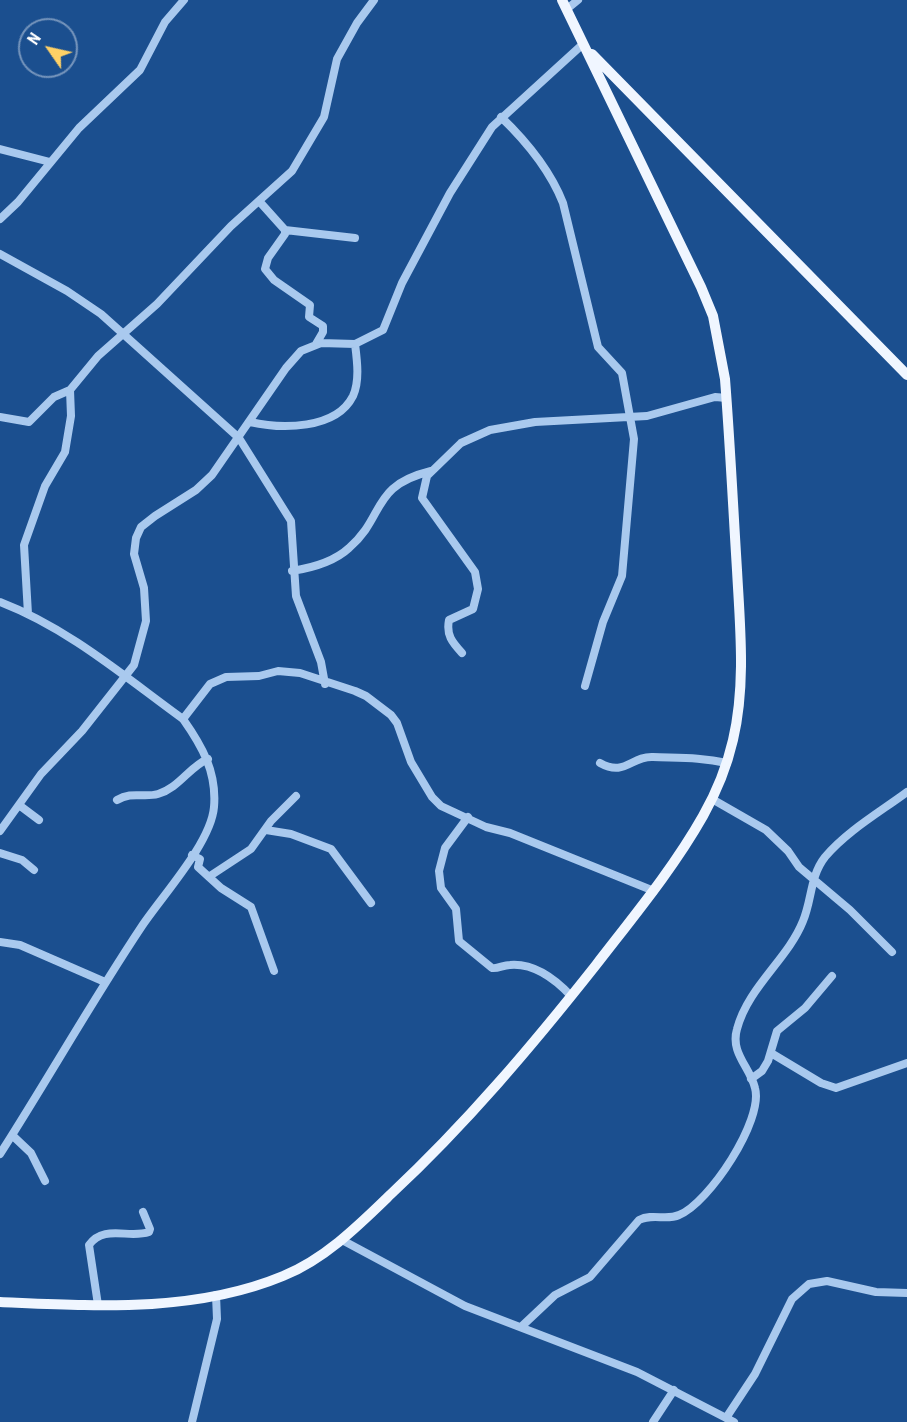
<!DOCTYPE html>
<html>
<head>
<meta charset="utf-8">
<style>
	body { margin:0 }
	#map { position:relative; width:907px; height:1422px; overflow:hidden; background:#1b4f8f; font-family:"Roboto Condensed",sans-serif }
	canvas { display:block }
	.north { position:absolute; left:18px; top:18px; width:60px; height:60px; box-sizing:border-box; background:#1b4f8f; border:2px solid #7695bc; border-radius:50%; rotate:304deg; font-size:16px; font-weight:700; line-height:24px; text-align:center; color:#fff }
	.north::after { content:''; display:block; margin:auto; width:21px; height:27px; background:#ffd166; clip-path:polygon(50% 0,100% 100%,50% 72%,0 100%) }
</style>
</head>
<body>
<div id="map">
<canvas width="907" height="1422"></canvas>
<div class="north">N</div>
</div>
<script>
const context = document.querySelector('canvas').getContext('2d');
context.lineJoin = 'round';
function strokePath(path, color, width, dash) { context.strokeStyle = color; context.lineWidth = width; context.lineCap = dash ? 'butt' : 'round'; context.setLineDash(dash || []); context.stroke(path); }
strokePath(new Path2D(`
	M 567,9 L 578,0
	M 501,117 C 527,142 550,170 563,203 L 598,347 L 622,373 L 634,439 L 622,576 L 603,622 L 585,686
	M 0,149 L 50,162
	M 259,201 L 285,230 L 355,238
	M 0,219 L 18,202 L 79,128 L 140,70 L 165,22 L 184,0
	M 285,230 L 285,234 L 268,258 L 265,269 L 274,280 L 310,305 L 309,317 L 323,326 L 323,332 L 316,344
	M 0,254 L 67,291 L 101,314 L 239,438 L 291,521 L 296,596 L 321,662 L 325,684
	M 0,417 L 29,422 L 54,397 L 70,390 L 98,356 L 157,304 L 231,226 L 292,171 L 324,117 L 337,59 L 357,23 L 374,0
	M 250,422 C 281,429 336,430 353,396 C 360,381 357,360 355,344
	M 292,571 C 311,568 335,561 349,548 C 386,516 370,486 431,471
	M 0,602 C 68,628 125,677 183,719 C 202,746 217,772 214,807 C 211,843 162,896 142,926 C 92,1001 48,1079 0,1154
	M 28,614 L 24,545 L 45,486 L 65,452 L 71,416 L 70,390
	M 462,653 C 452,642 446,635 449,620 L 473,609 L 478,589 L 475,572 L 422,498 L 427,476 L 461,443 L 490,430 L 535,422 L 647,416 L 715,397 L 727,398
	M 183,719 L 210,684 L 226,677 L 259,676 L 278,671 L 300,673 L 355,691 L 366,696 L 391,715 L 397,723 L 411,762 L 432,797 L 441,806 L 486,827 L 510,833 L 654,891
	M 600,763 C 625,777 631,756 653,757 C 678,758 701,757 727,763
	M 712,799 L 766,830 L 788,851 L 799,867 L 850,910 L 892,952
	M 117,800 C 132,791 143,798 158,794 C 179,788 190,766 208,759
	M 19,805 L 39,820
	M 468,817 L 445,848 L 439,871 L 441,888 L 456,909 L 459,941 L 492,968 C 498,969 503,965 510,965 C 534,963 556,980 571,996
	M 266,830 L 291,834 L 331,849 L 371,903
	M 0,831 L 41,774 L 82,731 L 134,665 L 146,621 L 144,588 L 134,554 L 136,538 L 141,527 L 155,516 L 196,490 L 212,475 L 286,368 L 301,351 L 321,343 L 355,344 L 383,330 L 402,283 L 450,193 L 492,127 L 583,44
	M 0,853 L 22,860 L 34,870
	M 192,855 L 200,859 L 198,867 L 221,888 L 251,907 L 274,971
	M 210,876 L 251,849 L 271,821 L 296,796
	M 0,942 L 20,945 L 105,982
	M 771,1053 L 821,1083 L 836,1088 L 907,1063
	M 751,1079 L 762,1071 L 768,1061 L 777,1031 L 805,1008 L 832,976
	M 12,1135 L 31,1153 L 45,1181
	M 342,1240 L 465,1306 L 637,1372 L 734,1422
	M 98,1305 L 89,1245 C 104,1224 129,1239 149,1232 L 150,1229 L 143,1212
	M 521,1327 L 555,1295 L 590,1277 L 639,1220 C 653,1213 666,1221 679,1215 C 709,1203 764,1120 755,1088 C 750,1067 730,1053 737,1029 C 748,987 788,959 803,921 C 812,900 810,876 825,857 C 847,831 880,812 907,792
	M 726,1418 L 755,1374 L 792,1299 L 809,1284 L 827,1281 L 876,1292 L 907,1293
	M 192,1422 L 217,1319 L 216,1295
	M 653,1422 L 674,1390`), '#a9c9ee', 8);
strokePath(new Path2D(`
	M 592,54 L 907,375
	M 0,1302 C 94,1306 194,1313 283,1276 C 325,1259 359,1225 391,1194 C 466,1124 532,1046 596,965 C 633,917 673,869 703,816 C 716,793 727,766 733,740 C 746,685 740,626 737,570 C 733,506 730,443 725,379 L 713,316 L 701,287 L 562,0`), '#f0f6ff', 10);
</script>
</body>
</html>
